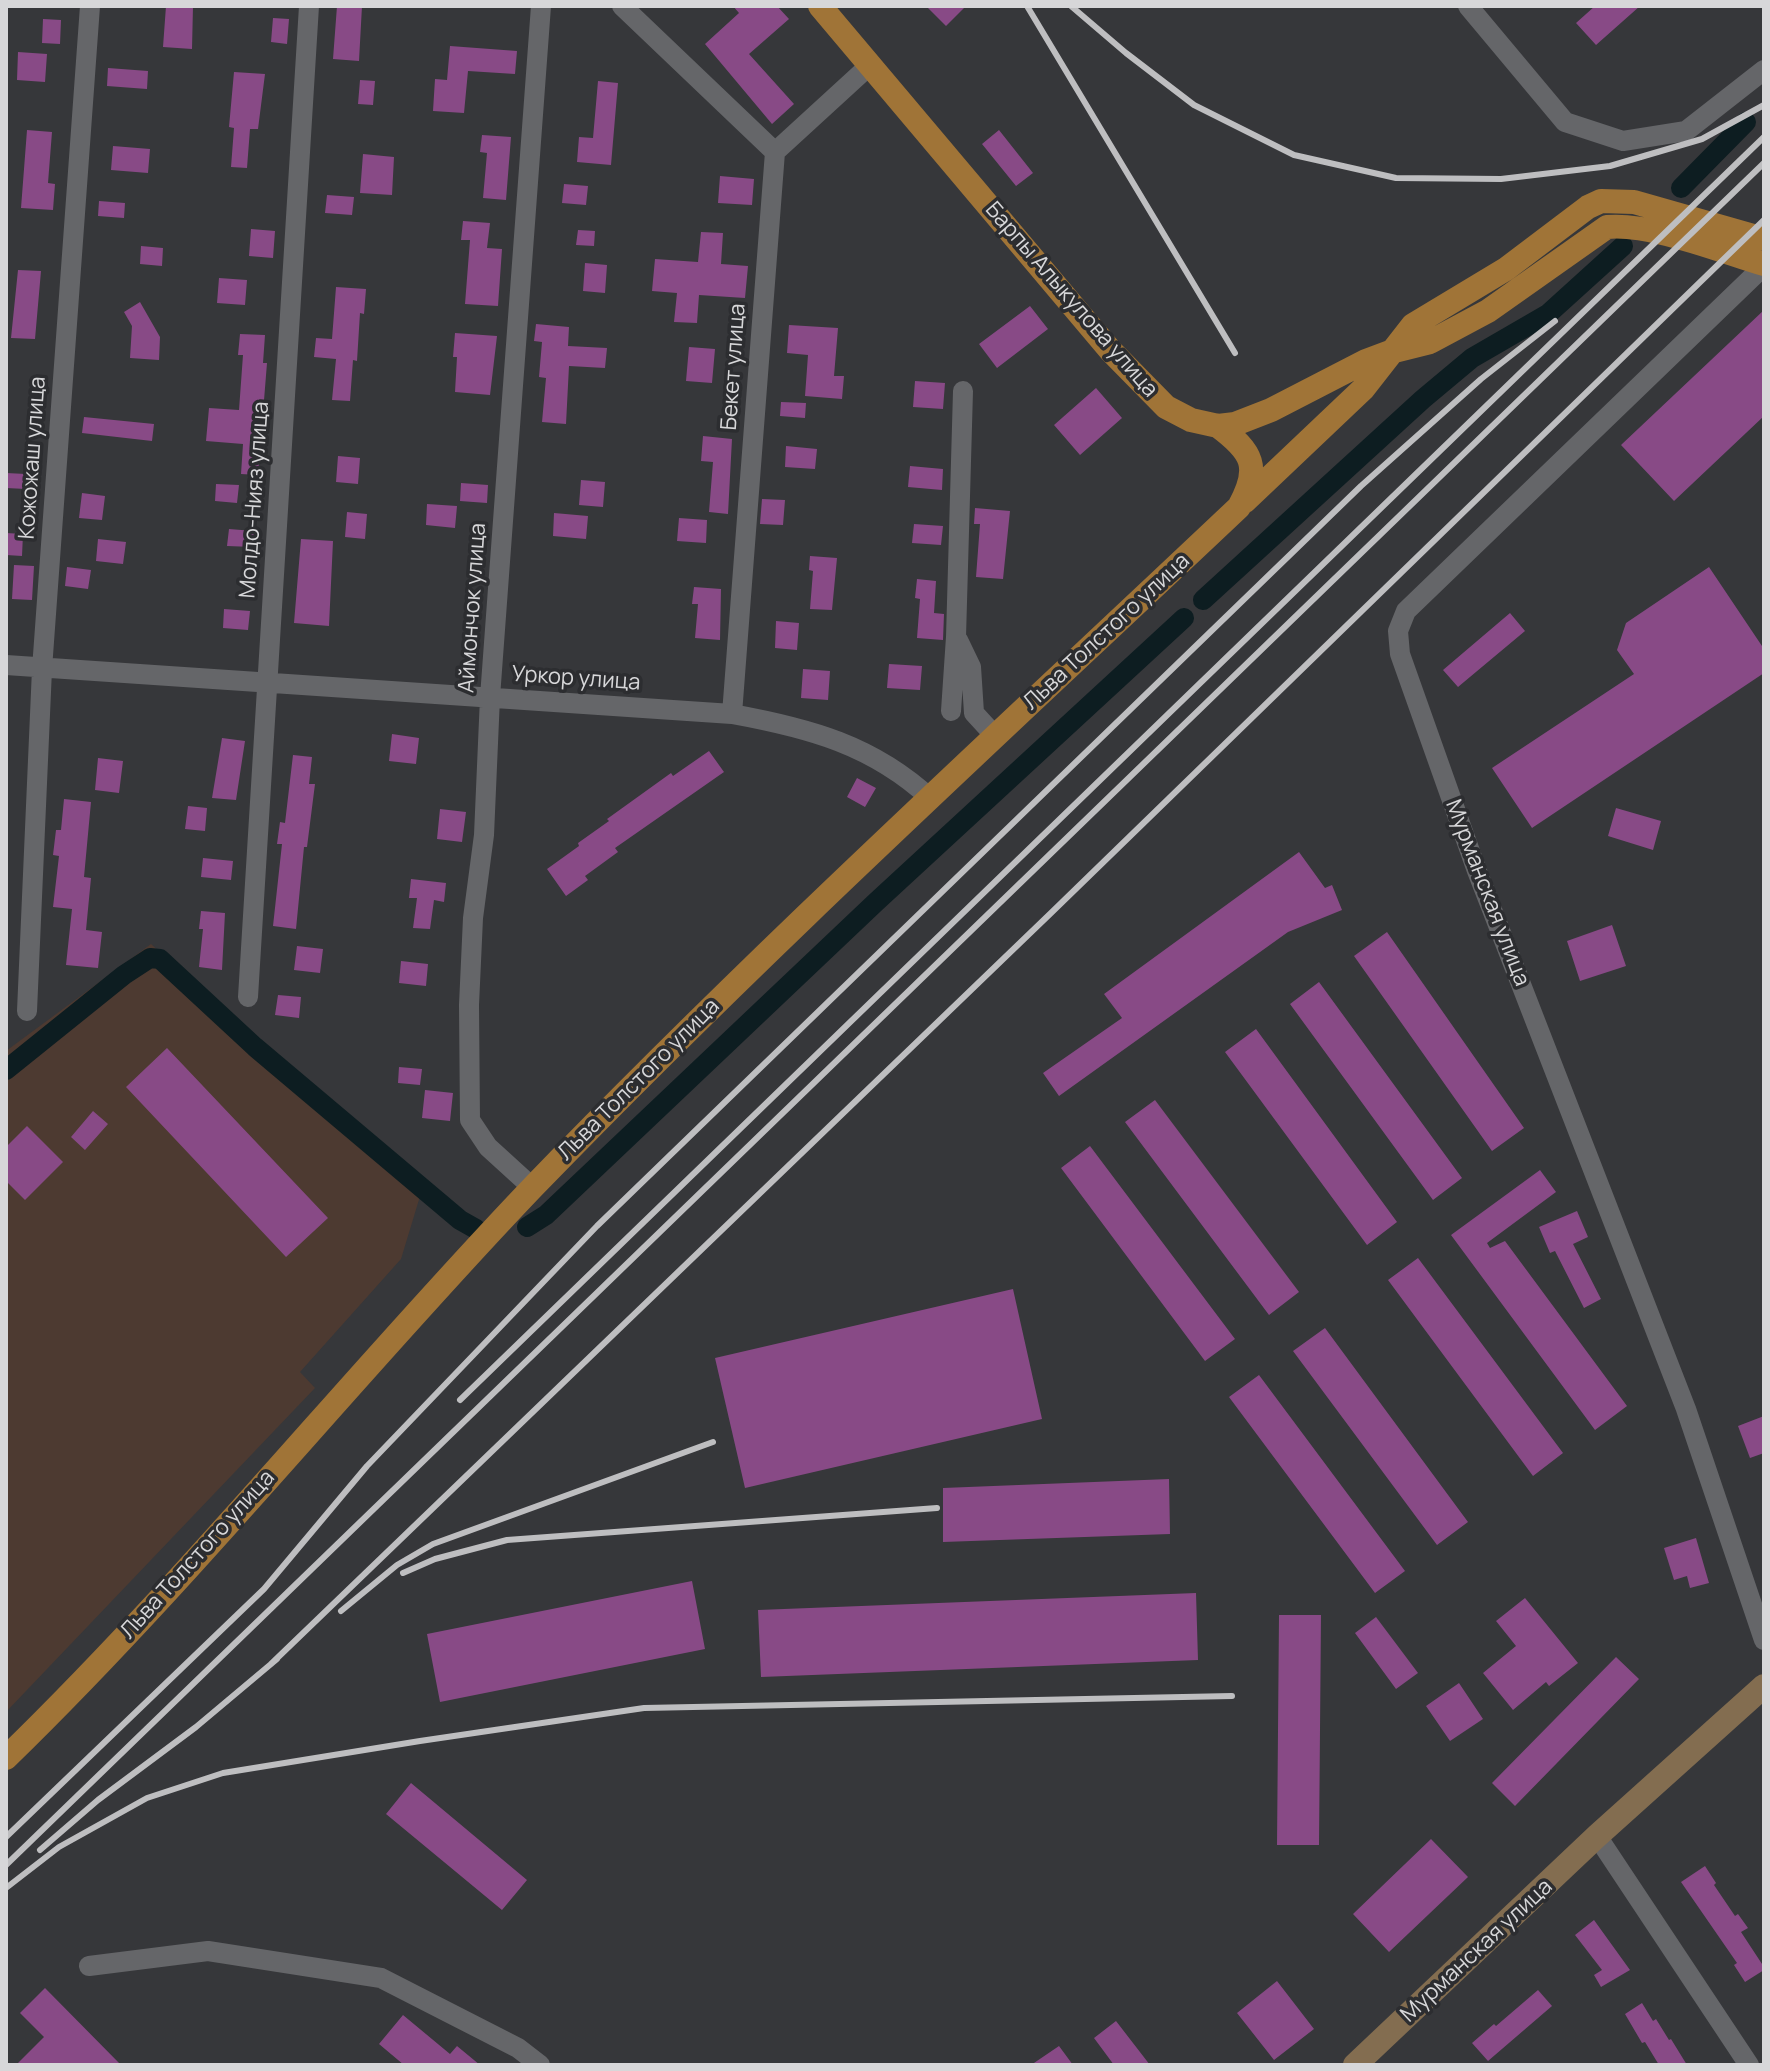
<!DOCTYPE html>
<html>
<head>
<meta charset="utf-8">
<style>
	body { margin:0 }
	#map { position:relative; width:1770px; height:2071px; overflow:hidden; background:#36373a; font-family:Manrope,sans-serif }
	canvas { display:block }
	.frame { position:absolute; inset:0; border:8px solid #d7d7d9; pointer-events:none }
</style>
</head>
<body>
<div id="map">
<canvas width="1770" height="2071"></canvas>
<div class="frame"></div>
</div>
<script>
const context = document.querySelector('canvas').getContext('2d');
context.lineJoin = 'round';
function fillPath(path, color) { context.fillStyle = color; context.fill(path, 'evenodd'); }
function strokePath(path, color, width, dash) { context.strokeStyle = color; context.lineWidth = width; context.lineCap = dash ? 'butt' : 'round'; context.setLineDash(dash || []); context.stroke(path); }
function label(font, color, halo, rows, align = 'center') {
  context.font = font + ' Manrope,sans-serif'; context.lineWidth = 7; context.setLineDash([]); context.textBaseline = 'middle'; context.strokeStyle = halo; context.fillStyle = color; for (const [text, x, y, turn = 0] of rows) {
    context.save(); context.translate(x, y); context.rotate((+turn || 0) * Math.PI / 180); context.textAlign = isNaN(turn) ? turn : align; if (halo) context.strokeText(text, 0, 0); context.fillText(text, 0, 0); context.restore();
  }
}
fillPath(new Path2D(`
	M 151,944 L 421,1193 L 401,1259 L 300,1372 L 315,1388 L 6,1712 L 6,1051 Z`), '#4d3a31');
strokePath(new Path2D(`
	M 1681,188 L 1746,122
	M 1203,600 L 1423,399 L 1472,358 L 1548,314 L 1623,246
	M 6,1070 L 124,975 L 150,958 L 160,959 L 255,1047 L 460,1220 L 476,1229
	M 527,1227 L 546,1215 L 876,902 L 1184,618`), '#0d1d21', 20);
fillPath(new Path2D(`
	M 166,6 L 193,6 L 192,49 L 163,47 Z
	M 337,6 L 362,6 L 359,61 L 333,59 Z
	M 733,6 L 777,6 L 789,19 L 749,54 L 794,104 L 772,124 L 705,44 L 739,13 Z
	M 926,6 L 966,6 L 946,26 Z
	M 1595,6 L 1640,6 L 1596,45 L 1576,23 Z
	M 273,18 L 289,19 L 287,44 L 271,42 Z
	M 43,19 L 61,20 L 60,44 L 42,43 Z
	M 450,46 L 517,51 L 515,74 L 468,71 L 464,113 L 433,111 L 435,79 L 447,80 Z
	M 18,52 L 47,54 L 45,82 L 17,80 Z
	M 108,68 L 148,71 L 147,89 L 107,86 Z
	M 234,72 L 265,74 L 258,129 L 250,129 L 247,168 L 231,167 L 234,128 L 229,127 Z
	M 360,80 L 375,81 L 373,105 L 358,104 Z
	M 598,81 L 618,83 L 611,165 L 577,162 L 579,137 L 593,138 Z
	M 27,130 L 52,132 L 48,183 L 55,184 L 53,210 L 21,208 Z
	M 999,130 L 1033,173 L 1016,186 L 982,144 Z
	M 482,135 L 511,137 L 506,200 L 483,198 L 487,153 L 480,152 Z
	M 113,146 L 150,149 L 148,173 L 111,170 Z
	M 363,154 L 394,157 L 392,195 L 360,193 Z
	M 720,176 L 754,179 L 752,205 L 718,203 Z
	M 564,184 L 588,186 L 586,205 L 562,203 Z
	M 327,195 L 354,197 L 352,215 L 325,213 Z
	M 99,201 L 125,203 L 124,218 L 98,216 Z
	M 463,221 L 490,223 L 487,248 L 502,249 L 498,306 L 465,304 L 470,240 L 461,240 Z
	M 251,229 L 275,231 L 273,258 L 249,256 Z
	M 578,230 L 595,231 L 594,246 L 576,245 Z
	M 701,232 L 723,233 L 721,264 L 748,266 L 745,298 L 699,295 L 697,323 L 674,322 L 677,293 L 652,291 L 655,259 L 698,262 Z
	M 141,246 L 163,248 L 162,266 L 140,264 Z
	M 585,263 L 607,265 L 605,293 L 583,291 Z
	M 18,270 L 41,271 L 35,339 L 11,338 Z
	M 219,278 L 247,280 L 245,305 L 217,303 Z
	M 336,287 L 366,289 L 364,314 L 360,313 L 357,361 L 353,360 L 350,401 L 332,400 L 336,359 L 314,357 L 316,338 L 332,339 Z
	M 140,302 L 160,337 L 159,360 L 130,358 L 132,326 L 124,312 Z
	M 1030,306 L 1048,329 L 997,368 L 979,344 Z
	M 1764,310 L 1764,416 L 1674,501 L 1621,445 Z
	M 536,324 L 569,327 L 568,346 L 607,348 L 605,368 L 569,366 L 566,424 L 542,422 L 546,378 L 539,377 L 542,342 L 534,341 Z
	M 789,325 L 838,328 L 834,376 L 844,376 L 842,399 L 805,396 L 808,355 L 787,353 Z
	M 455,333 L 497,336 L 490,395 L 455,392 L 457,357 L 453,357 Z
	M 240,334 L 265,335 L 263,363 L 267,363 L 258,475 L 241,474 L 243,444 L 206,441 L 209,408 L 239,410 L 243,355 L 238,355 Z
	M 689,347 L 715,349 L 712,383 L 686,381 Z
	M 915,381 L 945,383 L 943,409 L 913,407 Z
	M 1096,388 L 1122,418 L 1080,455 L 1054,425 Z
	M 781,402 L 806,403 L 805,418 L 780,416 Z
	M 84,417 L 154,424 L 152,441 L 82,433 Z
	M 703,436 L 732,439 L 728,514 L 709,512 L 713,462 L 701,461 Z
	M 786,446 L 817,449 L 815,469 L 785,467 Z
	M 338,456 L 360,458 L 358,484 L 336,482 Z
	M 910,466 L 943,469 L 942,490 L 908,487 Z
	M 6,473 L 26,474 L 26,489 L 6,488 Z
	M 581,480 L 605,482 L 603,507 L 579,505 Z
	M 461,483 L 488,485 L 487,503 L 460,501 Z
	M 216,484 L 239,485 L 237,503 L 215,501 Z
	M 82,493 L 105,496 L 102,520 L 79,518 Z
	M 762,499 L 785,500 L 783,525 L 760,524 Z
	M 427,504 L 457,506 L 455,528 L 426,525 Z
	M 975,508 L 1010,511 L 1003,579 L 976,577 L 980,524 L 974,524 Z
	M 347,512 L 367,514 L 365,539 L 345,537 Z
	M 554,513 L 588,516 L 586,539 L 553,536 Z
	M 679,518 L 707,520 L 706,543 L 677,541 Z
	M 914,524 L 943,526 L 941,545 L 912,543 Z
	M 229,529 L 254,531 L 253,547 L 227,546 Z
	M 6,533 L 23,534 L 22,556 L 6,555 Z
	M 98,539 L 126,542 L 123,564 L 96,561 Z
	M 301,539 L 333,541 L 329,626 L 294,623 Z
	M 810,556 L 837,558 L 832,610 L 810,609 L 813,571 L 809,570 Z
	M 14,565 L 34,566 L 32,600 L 12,599 Z
	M 67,567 L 91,570 L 88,589 L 65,586 Z
	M 1709,567 L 1764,649 L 1764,673 L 1532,828 L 1492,768 L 1634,674 L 1617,650 L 1626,623 Z
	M 917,579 L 936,581 L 934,613 L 944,614 L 943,640 L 917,638 L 920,599 L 915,598 Z
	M 694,587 L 721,589 L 720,640 L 695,638 L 698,604 L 692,604 Z
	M 224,609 L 250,611 L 248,630 L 223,628 Z
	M 1510,613 L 1525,631 L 1458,687 L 1443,670 Z
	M 776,621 L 799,623 L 797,650 L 775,648 Z
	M 889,664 L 922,666 L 920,690 L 887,688 Z
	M 803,669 L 830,671 L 828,700 L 801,698 Z
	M 392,734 L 419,738 L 416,764 L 389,761 Z
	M 222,738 L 245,741 L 236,800 L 212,798 Z
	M 709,751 L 724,772 L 615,848 L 618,852 L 585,876 L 588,880 L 566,896 L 547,869 L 579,846 L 578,843 L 609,821 L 607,819 L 671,773 L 673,776 Z
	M 293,755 L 312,757 L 309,784 L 315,784 L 307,847 L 304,847 L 296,929 L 273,926 L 282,844 L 277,844 L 280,822 L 285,823 Z
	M 98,758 L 123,761 L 119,793 L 95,790 Z
	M 857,778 L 876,788 L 865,807 L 847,797 Z
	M 64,799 L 91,802 L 84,877 L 91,878 L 86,930 L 102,932 L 98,968 L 66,965 L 72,909 L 53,907 L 59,856 L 53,855 L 56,830 L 61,830 Z
	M 188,806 L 207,808 L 205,831 L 185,829 Z
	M 1616,808 L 1661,821 L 1653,850 L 1608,836 Z
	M 440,809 L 466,812 L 462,842 L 437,839 Z
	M 1299,852 L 1325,888 L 1332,885 L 1342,910 L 1288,932 L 1059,1096 L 1043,1073 L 1122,1018 L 1104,994 Z
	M 203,858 L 233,861 L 231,880 L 201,877 Z
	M 411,879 L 446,883 L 444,902 L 434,900 L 430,929 L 413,928 L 417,898 L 409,898 Z
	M 201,911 L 225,913 L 222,970 L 199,967 L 203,929 L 199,929 Z
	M 1612,925 L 1626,966 L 1580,981 L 1567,941 Z
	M 1387,932 L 1524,1128 L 1492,1151 L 1354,956 Z
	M 297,946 L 323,949 L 320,973 L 294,970 Z
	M 401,961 L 428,964 L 426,986 L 399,983 Z
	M 1319,982 L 1462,1178 L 1433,1200 L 1290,1004 Z
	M 278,995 L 301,997 L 299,1018 L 275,1015 Z
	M 1256,1029 L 1397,1222 L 1367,1245 L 1225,1052 Z
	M 167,1048 L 328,1218 L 286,1257 L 126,1087 Z
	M 399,1067 L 422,1069 L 420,1085 L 398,1083 Z
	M 425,1090 L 453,1093 L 450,1121 L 422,1118 Z
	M 1155,1100 L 1299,1292 L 1269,1315 L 1125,1122 Z
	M 93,1111 L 108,1124 L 85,1150 L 71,1137 Z
	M 27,1126 L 63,1162 L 25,1200 L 6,1181 L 6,1147 Z
	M 1090,1146 L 1235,1339 L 1205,1361 L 1061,1168 Z
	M 1540,1170 L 1556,1192 L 1487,1243 L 1490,1248 L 1505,1241 L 1627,1406 L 1595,1430 L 1451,1235 Z
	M 1577,1211 L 1588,1237 L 1573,1244 L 1601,1299 L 1584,1308 L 1555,1251 L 1550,1253 L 1539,1227 Z
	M 1418,1258 L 1563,1453 L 1533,1476 L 1388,1280 Z
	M 1013,1289 L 1042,1419 L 745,1488 L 715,1358 Z
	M 1325,1328 L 1468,1522 L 1437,1545 L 1293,1351 Z
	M 1259,1375 L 1405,1571 L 1375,1593 L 1229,1397 Z
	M 1764,1416 L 1764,1453 L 1750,1458 L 1738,1426 Z
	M 1169,1479 L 1170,1534 L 943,1542 L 943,1488 Z
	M 1696,1538 L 1709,1583 L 1690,1588 L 1687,1576 L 1674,1580 L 1664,1548 Z
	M 692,1581 L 705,1649 L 440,1702 L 427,1634 Z
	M 1196,1593 L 1198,1660 L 761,1677 L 758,1610 Z
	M 1525,1598 L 1578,1663 L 1549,1686 L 1546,1682 L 1513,1710 L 1483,1673 L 1516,1646 L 1496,1621 Z
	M 1279,1615 L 1321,1615 L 1319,1845 L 1277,1845 Z
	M 1376,1617 L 1418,1673 L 1396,1689 L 1355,1633 Z
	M 1616,1657 L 1639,1679 L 1515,1806 L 1492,1783 Z
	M 1459,1683 L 1483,1719 L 1450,1741 L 1426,1706 Z
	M 411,1783 L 527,1880 L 502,1910 L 386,1814 Z
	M 1431,1839 L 1468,1877 L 1389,1952 L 1353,1914 Z
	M 1705,1866 L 1716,1883 L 1714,1885 L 1735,1916 L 1738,1914 L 1748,1928 L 1741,1932 L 1764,1967 L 1764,1970 L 1745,1982 L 1734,1965 L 1737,1963 L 1681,1882 Z
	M 1594,1920 L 1630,1970 L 1601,1987 L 1594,1975 L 1602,1970 L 1575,1935 Z
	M 1277,1981 L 1314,2029 L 1274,2060 L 1237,2013 Z
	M 45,1988 L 121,2065 L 16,2065 L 44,2037 L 20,2013 Z
	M 1538,1990 L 1552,2006 L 1488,2061 L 1472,2043 L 1494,2024 L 1496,2026 Z
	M 1642,2003 L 1653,2021 L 1656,2019 L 1669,2040 L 1671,2039 L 1687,2065 L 1659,2065 L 1645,2042 L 1642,2043 L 1625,2014 Z
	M 403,2015 L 450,2054 L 457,2046 L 480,2065 L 404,2065 L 379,2044 Z
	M 1116,2021 L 1150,2065 L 1114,2065 L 1094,2038 Z
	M 1059,2046 L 1073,2065 L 1031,2065 Z`), '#884a86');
strokePath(new Path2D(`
	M 622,6 L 775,152
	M 1468,6 L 1565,122 L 1623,141 L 1686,131 L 1764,70
	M 1764,266 L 1406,611 L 1398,631 L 1400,654 L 1477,871 L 1686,1409 L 1764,1640
	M 958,640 L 971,667 L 974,713 L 996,737
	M 6,665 L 732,714 C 809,728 873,745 931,799
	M 951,711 L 956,637 L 963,391
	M 732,714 L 775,152 L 870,65
	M 248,997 L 309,6
	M 27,1011 L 42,669 L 90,6
	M 533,1188 L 488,1147 L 470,1120 L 469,1005 L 473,918 L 484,835 L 490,697 L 541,6
	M 1597,1836 L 1749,2065
	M 89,1966 L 208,1951 L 381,1978 L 518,2048 L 540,2065`), '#656669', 20);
strokePath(new Path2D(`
	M 1355,2065 L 1597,1836 L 1764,1686`), '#836d50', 24);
strokePath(new Path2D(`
	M 820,6 L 1110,350 L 1166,407 L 1191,420 L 1218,426 L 1235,424 L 1271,410 L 1366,361 L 1390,352 L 1430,342 L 1488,311 L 1607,227 C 1652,223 1720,251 1764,264
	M 1245,501 L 1363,389 L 1413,325 L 1506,269 L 1588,207 L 1601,201 L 1634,202 L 1764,239
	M 6,1758 C 192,1577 354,1374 533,1187 C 760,952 1002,731 1239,507 C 1261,467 1253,452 1218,426`), '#a07437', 24);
strokePath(new Path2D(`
	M 1027,6 L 1235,353
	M 1071,6 L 1126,53 L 1194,105 L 1294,155 L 1396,178 L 1501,179 L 1610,166 L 1702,139 L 1764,105
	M 460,1400 L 1764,137
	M 403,1573 L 435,1559 L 507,1540 L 937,1508
	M 341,1611 L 397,1565 L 433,1544 L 713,1442
	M 271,1664 L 1051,913 L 1764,220
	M 6,1837 L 264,1589 L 367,1466 L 597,1226 L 1361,486 L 1481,379 L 1555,321
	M 40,1850 L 98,1800 L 196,1727 L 277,1659
	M 6,1865 L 1764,163
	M 6,1888 L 59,1847 L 147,1798 L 223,1773 L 420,1741 L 644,1708 L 1232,1696`), '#bebec0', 6);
label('22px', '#d7d7d9', '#2c2d30', [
	["Барпы Алыкулова улица",1071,300,49],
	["Бекет улица",734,367,-86],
	["Кожожаш улица",33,458,-86],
	["Молдо-Нияз улица",255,500,-86],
	["Аймончок улица",473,608,-86],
	["Льва Толстого улица",1107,632,-43],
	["Уркор улица",576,679,4],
	["Мурманская улица",1487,893,69],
	["Льва Толстого улица",639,1080,-45],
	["Льва Толстого улица",198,1555,-48],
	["Мурманская улица",1477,1951,-43]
]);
</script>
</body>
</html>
